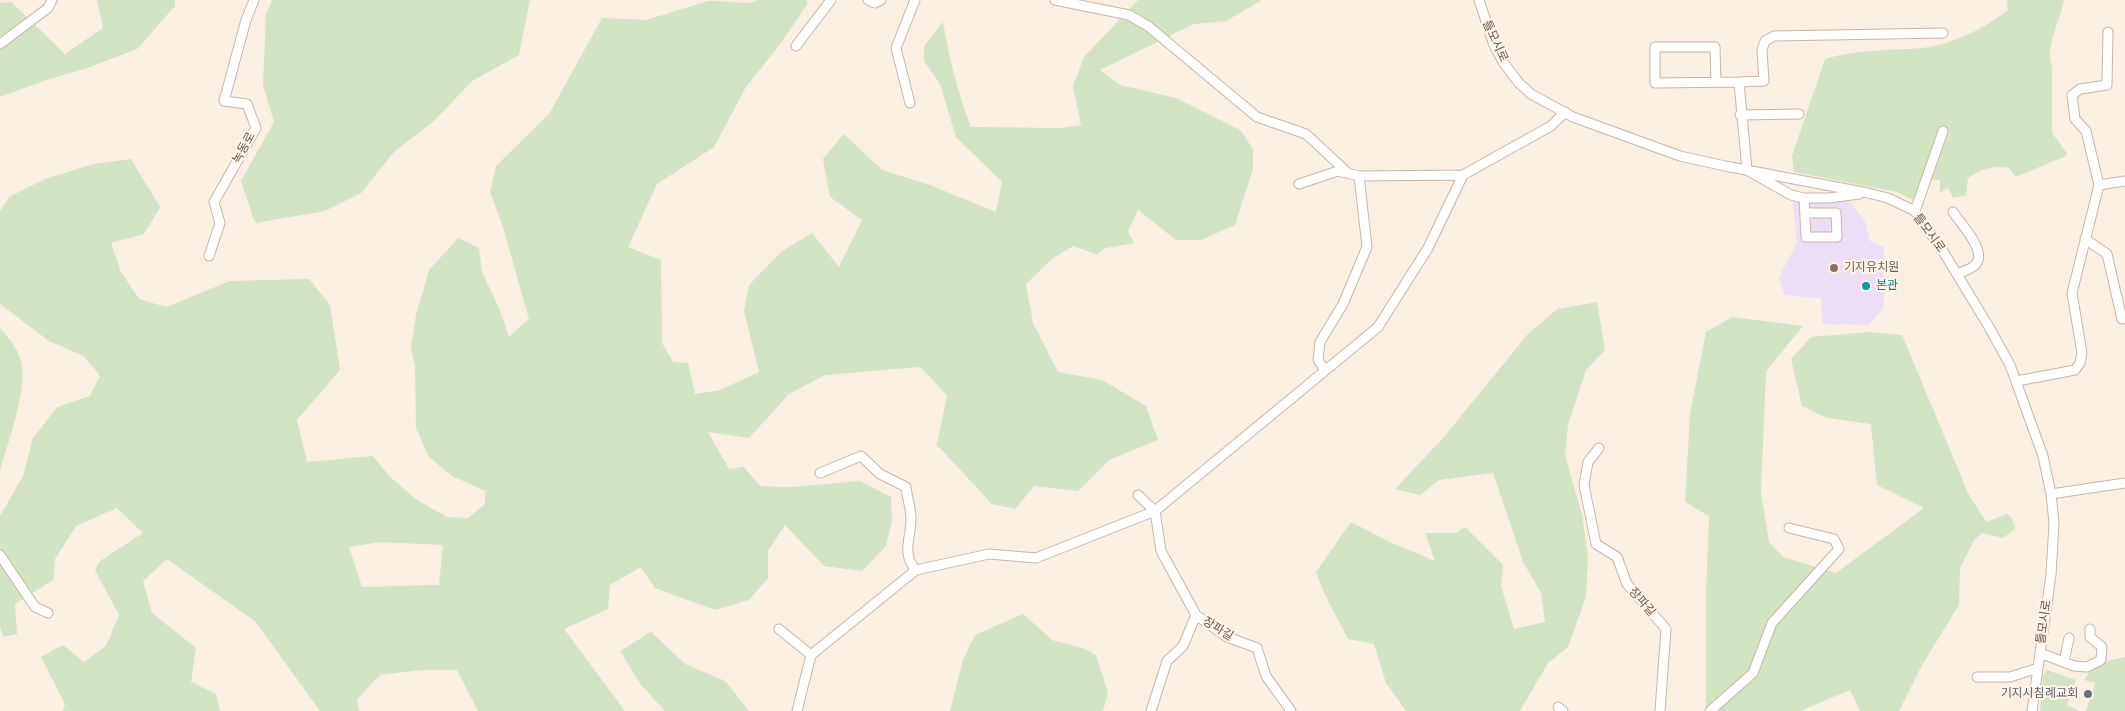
<!DOCTYPE html>
<html>
<head>
<meta charset="utf-8">
<style>
	body { margin:0 }
	canvas { display:block; background:#f9efe2 }
</style>
</head>
<body>
<canvas width="2125" height="711"></canvas>
<script>
const context = document.querySelector('canvas').getContext('2d');
context.lineJoin = 'round';
function fillPath(path, color) { context.fillStyle = color; context.fill(path, 'evenodd'); }
function strokePath(path, color, width, dash) { context.strokeStyle = color; context.lineWidth = width; context.lineCap = dash ? 'butt' : 'round'; context.setLineDash(dash || []); context.stroke(path); }
function label(font, color, halo, rows, align = 'center') {
  context.font = font + ' "IBM Plex Sans","Noto Sans KR",sans-serif'; context.lineWidth = 4.5; context.setLineDash([]); context.textBaseline = 'middle'; context.strokeStyle = halo; context.fillStyle = color; for (const [text, x, y, turn = 0] of rows) {
    context.save(); context.translate(x, y); context.rotate((+turn || 0) * Math.PI / 180); context.textAlign = isNaN(turn) ? turn : align; if (halo) context.strokeText(text, 0, 0); context.fillText(text, 0, 0); context.restore();
  }
}
fillPath(new Path2D(`
	M 1849,201 L 1865,221 L 1870,241 L 1884,247 L 1884,308 L 1869,325 L 1822,324 L 1821,298 L 1784,295 L 1779,277 L 1797,243 L 1793,202 Z`), '#ecdff5');
fillPath(new Path2D(`
	M 97,0 L 175,0 L 175,6 L 137,49 L 87,68 L 46,80 L 0,97 L 0,3 L 11,2 L 65,54 L 103,28 Z
	M 272,0 L 530,0 L 519,55 L 472,81 L 435,120 L 394,152 L 361,193 L 325,211 L 255,223 L 241,181 L 274,122 L 263,85 L 266,14 Z
	M 758,0 L 805,0 L 808,3 L 781,43 L 746,87 L 714,147 L 657,184 L 628,247 L 661,260 L 662,343 L 673,362 L 688,363 L 695,394 L 720,390 L 759,372 L 744,311 L 749,285 L 781,252 L 812,233 L 839,267 L 862,220 L 830,197 L 823,159 L 844,134 L 882,170 L 930,185 L 996,212 L 1002,182 L 956,137 L 940,84 L 924,61 L 924,46 L 943,22 C 949,58 958,94 971,127 L 1062,128 L 1081,125 L 1073,86 L 1084,57 L 1138,0 L 1262,0 L 1226,21 L 1194,24 L 1100,70 L 1120,85 L 1176,98 L 1240,130 L 1253,149 L 1253,169 L 1235,225 L 1201,240 L 1176,240 L 1138,210 L 1128,231 L 1134,243 L 1106,248 L 1096,254 L 1073,246 L 1053,258 L 1026,284 L 1033,323 L 1058,372 L 1102,380 L 1146,406 L 1158,440 L 1109,460 L 1078,491 L 1034,486 L 1015,509 L 992,504 L 937,445 L 947,395 L 920,367 L 825,375 L 789,394 L 749,438 L 708,432 L 729,469 L 744,467 L 760,486 L 791,487 L 860,481 L 891,497 L 892,521 L 886,546 L 862,571 L 824,566 L 785,525 L 768,551 L 768,578 L 749,600 L 715,610 L 655,588 L 641,567 L 610,585 L 608,609 L 564,629 L 625,711 L 478,711 L 457,670 L 421,670 L 380,675 L 357,699 L 359,711 L 320,711 L 256,622 L 167,559 L 143,581 L 152,613 L 196,648 L 191,682 L 216,694 L 220,711 L 63,711 L 65,704 L 41,657 L 63,645 L 84,662 L 106,646 L 119,615 L 95,570 L 100,561 L 143,533 L 117,508 L 76,526 L 55,559 L 53,580 L 15,604 L 17,634 L 3,637 L 0,627 L 0,516 L 23,476 L 33,438 L 57,407 L 90,396 L 100,376 L 84,356 L 49,341 L 0,304 L 0,211 L 9,197 L 45,179 L 94,164 L 131,159 L 160,207 L 144,234 L 111,243 L 121,272 L 139,299 L 166,307 L 230,281 L 309,279 L 330,305 L 340,370 L 297,420 L 307,462 L 373,456 L 390,477 L 417,500 L 447,517 L 468,518 L 485,504 L 485,491 L 452,476 L 429,457 L 416,428 L 415,367 L 411,347 L 416,315 L 429,270 L 458,238 L 479,248 L 482,272 L 499,308 L 509,337 L 529,319 L 502,224 L 490,192 L 496,166 L 549,114 L 602,18 L 646,20 L 708,1 L 749,3 ZM 380,542 L 443,545 L 439,585 L 362,587 L 349,547 Z
	M 2007,0 L 2064,0 C 2060,21 2045,47 2052,66 L 2052,133 L 2067,153 L 2066,156 L 2015,177 L 2009,168 C 1993,165 1982,169 1968,178 L 1966,195 L 1953,198 L 1948,187 L 1940,193 L 1940,180 L 1926,179 L 1917,202 L 1897,192 L 1794,172 L 1792,156 L 1825,59 C 1857,49 1888,51 1921,48 C 1949,46 1986,28 2008,10 Z
	M 1597,302 L 1605,350 L 1586,370 L 1568,425 L 1565,456 L 1582,514 L 1588,557 L 1586,597 L 1568,647 L 1548,663 L 1520,711 L 1406,711 L 1386,683 L 1374,644 L 1348,639 L 1325,595 L 1316,572 L 1351,522 L 1392,543 L 1435,561 L 1425,533 L 1456,533 L 1465,527 L 1503,565 L 1501,586 L 1514,629 L 1545,622 L 1541,593 L 1523,562 L 1493,473 L 1439,480 L 1420,495 L 1395,489 L 1444,437 L 1527,335 L 1557,309 Z
	M 1732,317 L 1803,326 L 1766,371 L 1761,492 L 1769,542 L 1783,557 L 1836,573 L 1924,508 L 1877,485 L 1871,424 L 1827,418 L 1802,406 L 1791,359 L 1811,337 L 1870,332 L 1902,335 L 1968,493 L 1986,522 L 2007,514 L 2012,518 L 2015,529 L 2003,538 L 1982,533 L 1974,540 L 1960,568 L 1959,605 L 1922,665 L 1899,711 L 1860,711 L 1850,690 L 1800,711 L 1706,711 L 1706,597 L 1709,516 L 1685,502 L 1690,414 L 1706,332 Z
	M 0,328 C 10,339 21,352 22,368 C 25,398 8,442 0,470 Z
	M 1023,614 L 1052,640 L 1083,648 L 1096,655 L 1108,693 L 1103,711 L 950,711 L 963,660 L 975,635 Z
	M 651,632 L 685,664 L 725,681 L 749,711 L 665,711 L 641,685 L 620,651 Z
	M 2125,657 L 2125,711 L 2086,711 L 2095,683 L 2084,680 L 2089,673 L 2108,661 Z
	M 2047,670 L 2076,680 L 2067,705 L 2080,711 L 2040,711 L 2043,676 Z`), '#d2e4c2');
const minor = new Path2D(`
	M 868,0 L 875,3 L 881,0
	M 1055,0 L 1129,15 L 1148,26 L 1257,117 L 1306,134 L 1348,173
	M 1479,0 L 1494,45 L 1503,62 L 1519,83 L 1531,94 L 1573,117 L 1680,156 L 1725,166 L 1868,193 L 1888,198 L 1915,211 L 1921,222 L 1938,243 L 1989,327 L 2010,365 L 2043,456 L 2051,494 L 2054,523 L 2051,575 L 2032,711
	M 0,44 L 48,8 L 52,0
	M 796,46 L 831,0
	M 1716,82 L 1715,47 L 1655,47 L 1655,83 L 1739,82 L 1747,170 L 1791,195 L 1804,198 L 1806,237 L 1837,237 L 1836,213 L 1805,213
	M 1739,82 L 1764,81 L 1762,50 L 1765,41 L 1774,36 L 1943,33
	M 910,103 L 896,48 L 915,0
	M 1740,115 L 1799,114
	M 1299,184 L 1338,171 L 1359,176 L 1463,175
	M 2099,185 L 2125,181
	M 1804,198 L 1829,198 L 1859,194
	M 1915,211 L 1943,131
	M 1953,212 C 1961,224 1987,251 1976,264 C 1972,269 1963,271 1958,274
	M 2085,239 L 2107,254 L 2122,319
	M 209,256 L 220,223 L 214,202 L 256,128 L 247,104 L 224,101 L 246,20 L 254,0
	M 1325,370 L 1318,360 L 1320,342 L 1343,304 L 1367,247 L 1359,176
	M 2017,381 L 2075,370 L 2080,363 L 2082,353 L 2072,293 L 2099,185 L 2086,131 L 2075,119 L 2072,95 L 2080,89 L 2107,85 L 2108,32
	M 1599,448 L 1588,462 L 1584,485 L 1596,544 L 1617,557 L 1627,584 L 1666,629 L 1660,711
	M 820,473 L 861,456 L 880,474 L 906,487 C 907,497 911,509 911,519 C 911,538 901,554 916,570
	M 2051,494 L 2125,483
	M 1138,495 L 1155,511 L 1161,551 L 1196,615 L 1183,646 L 1167,661 L 1151,711
	M 0,555 L 35,607 L 48,613
	M 1196,615 L 1227,637 L 1257,648 L 1266,676 L 1291,711
	M 779,629 L 811,655
	M 2040,653 L 2074,666 L 2087,667 L 2101,660 L 2102,647 L 2090,637 L 2090,629
	M 2064,662 L 2069,638
	M 1977,677 L 2010,677 L 2038,668
	M 1558,707 L 1563,711
	M 797,711 L 811,655 L 916,570 L 989,554 L 1036,558 L 1155,511 L 1378,327 L 1428,248 L 1463,175 L 1551,126 L 1565,112
	M 1710,711 L 1753,673 L 1772,623 L 1839,549 L 1834,539 L 1789,528`);
strokePath(minor, '#c8b6aa', 11);
strokePath(minor, '#fff', 9);
for (const [x, y, r, color] of [
	[1834,268,5,"#8d6e63"],
	[1866,286,5,"#0f9aa8"],
	[2088,694,5,"#6b7280"]
]) { const dot = new Path2D(); dot.arc(x, y, r, 0, 2 * Math.PI); context.fillStyle = color; context.fill(dot); strokePath(dot, '#fdf3e7', 2); }
label('12px', '#6d564b', '#fdf3e7', [
	["틀모시로",1495,41,65],
	["녹동로",244,148,-61],
	["틀모시로",1929,233,54],
	["장파길",1642,602,49],
	["틀모시로",2044,622,-82],
	["장파길",1218,629,32]
]);
label('12px', '#785e54', '#fdf3e7', [
	["기지유치원",1844,268]
], 'left');
label('12px', '#0d838f', '#fdf3e7', [
	["본관",1876,286]
], 'left');
label('12px', '#5b616d', '#fdf3e7', [
	["기지시침례교회",2078,694]
], 'right');
</script>
</body>
</html>
